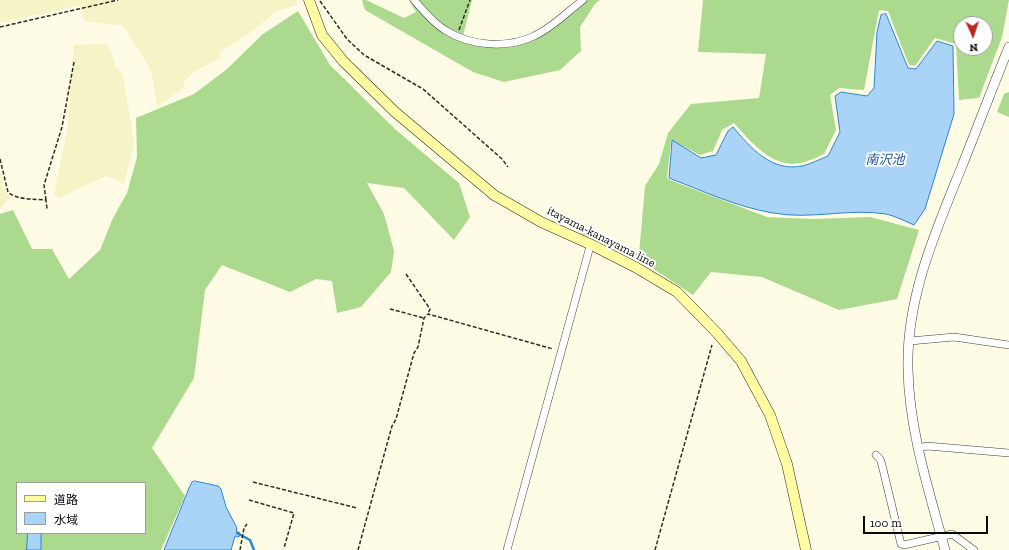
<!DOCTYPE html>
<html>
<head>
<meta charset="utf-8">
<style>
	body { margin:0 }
	#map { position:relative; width:1009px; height:550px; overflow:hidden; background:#fffce6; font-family:"Zilla Slab","Noto Sans JP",serif }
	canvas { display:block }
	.legend { position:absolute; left:16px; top:482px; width:130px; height:52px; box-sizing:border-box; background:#fff; border:1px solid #9d9d9d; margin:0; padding:5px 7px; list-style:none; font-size:12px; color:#090909 }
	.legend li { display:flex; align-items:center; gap:8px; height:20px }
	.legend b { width:20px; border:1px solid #9d9d9d }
	.north { position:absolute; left:953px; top:16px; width:40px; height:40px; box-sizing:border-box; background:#fff; border:1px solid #9d9d9d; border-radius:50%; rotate:177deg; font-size:11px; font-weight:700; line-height:16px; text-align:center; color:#090909 }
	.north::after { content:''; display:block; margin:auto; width:14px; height:18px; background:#bb2420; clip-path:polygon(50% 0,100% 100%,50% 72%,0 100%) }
	.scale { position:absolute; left:863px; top:516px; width:125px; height:18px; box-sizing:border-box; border:2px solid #090909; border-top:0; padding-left:5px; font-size:12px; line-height:14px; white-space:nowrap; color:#090909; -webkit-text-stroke:3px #fff; paint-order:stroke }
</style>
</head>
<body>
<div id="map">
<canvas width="1009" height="550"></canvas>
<ul class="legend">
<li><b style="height:5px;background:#fffca1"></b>道路</li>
<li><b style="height:11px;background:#aad4f7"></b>水域</li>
</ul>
<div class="north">N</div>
<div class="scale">100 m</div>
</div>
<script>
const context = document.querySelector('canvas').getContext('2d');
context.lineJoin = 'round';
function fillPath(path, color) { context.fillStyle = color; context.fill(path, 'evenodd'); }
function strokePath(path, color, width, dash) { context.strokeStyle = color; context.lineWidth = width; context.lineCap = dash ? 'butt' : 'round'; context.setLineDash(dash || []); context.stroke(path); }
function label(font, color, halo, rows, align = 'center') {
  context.font = font + ' "Zilla Slab","Noto Sans JP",serif'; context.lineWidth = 4; context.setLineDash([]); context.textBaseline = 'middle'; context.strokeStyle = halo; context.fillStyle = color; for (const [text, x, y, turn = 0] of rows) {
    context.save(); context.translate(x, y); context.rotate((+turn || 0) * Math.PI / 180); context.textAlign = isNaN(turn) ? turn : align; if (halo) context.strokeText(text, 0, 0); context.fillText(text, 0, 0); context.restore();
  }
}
fillPath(new Path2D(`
	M 0,0 L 296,0 L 297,5 L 277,11 L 250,33 L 220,52 L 220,58 L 194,72 L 183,82 L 185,87 L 157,107 L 151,70 L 123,26 L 84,21 L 81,5 L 0,23 Z
	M 108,44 L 116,67 L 123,75 L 134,142 L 124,184 L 106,176 L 59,198 L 54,194 L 67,130 L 74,45 Z
	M 0,171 L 5,192 L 10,198 L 0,209 Z`), '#f5f4c6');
fillPath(new Path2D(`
	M 362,0 L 366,0 L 404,18 L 416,12 L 409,0 L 472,0 L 462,40 L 509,46 L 525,43 L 541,35 L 587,0 L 600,0 L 595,4 L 580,27 L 581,51 L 560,70 L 504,82 L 473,72 L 365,10 Z
	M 703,0 L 1009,0 L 1002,37 L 979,98 L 959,100 L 956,44 L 935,38 L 915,66 L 909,65 L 888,11 L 879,10 L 864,90 L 839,88 L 830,95 L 836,130 L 824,154 C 818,157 811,160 804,162 C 774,171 751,142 734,123 L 722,130 L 713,151 L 700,155 L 671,140 L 667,179 L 767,217 L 813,219 L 870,217 L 919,230 L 897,299 L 839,310 L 762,277 L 711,272 L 693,295 L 649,266 L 580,233 L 582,229 L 639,254 L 645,186 L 659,164 L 668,133 L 691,104 L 759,98 L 766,54 L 698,52 ZM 961,24 L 985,24 L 985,48 L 961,48 Z
	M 298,11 L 330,65 L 396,130 L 459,183 L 470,217 L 454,240 L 404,188 L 367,183 L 384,214 L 394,251 L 391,272 L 361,307 L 337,313 L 332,281 L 316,279 L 290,292 L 222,265 L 205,290 L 194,378 L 152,448 L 185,496 L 161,550 L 0,550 L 0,214 L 13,210 L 32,249 L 52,249 L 69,279 L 100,250 L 113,218 L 127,193 L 137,157 L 136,118 L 194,94 L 227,69 L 263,34 ZM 17,483 L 145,483 L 145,533 L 17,533 Z
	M 1009,92 L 1009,117 L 997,112 L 1004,94 Z`), '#abda8f');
const water = new Path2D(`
	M 886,14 L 908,68 L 916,69 L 937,41 L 953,46 L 954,114 L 925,209 L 914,225 C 905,221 895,216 886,214 C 849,208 810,220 773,213 C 737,207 703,191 669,178 L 672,140 L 701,158 L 716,155 L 728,131 L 733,127 C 751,148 771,172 802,166 C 811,164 820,159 828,156 L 840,132 L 835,96 L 841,92 L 867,96 L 874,88 L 877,32 L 881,15 Z
	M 195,481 L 218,486 L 221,489 L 226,507 L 237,528 L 236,531 L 240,533 L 239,537 L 235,536 L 231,550 L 164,550 L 189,488 L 192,482 Z
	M 28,533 L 41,533 L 41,550 L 27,550 Z`);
fillPath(water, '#aad4f7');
strokePath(water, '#2f84d0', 1);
strokePath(new Path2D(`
	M 237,533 L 250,540 L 254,550`), '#2f84d0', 2.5);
const minor = new Path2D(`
	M 414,0 C 424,11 433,23 445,30 C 470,46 507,49 534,36 C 552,28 567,12 583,0
	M 910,341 L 954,337 L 1009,345
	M 919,448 L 927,446 L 1009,453
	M 876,455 L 880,459 L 882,465 L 901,544 L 904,545 L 952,534 L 974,550
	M 507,550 L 589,250 L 592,245`);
const tertiary = new Path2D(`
	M 945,550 C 929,491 909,430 908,369 C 906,297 936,231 962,166 C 978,126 993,86 1009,47`);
const secondary = new Path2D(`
	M 309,0 L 322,35 L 343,61 L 395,112 L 494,195 L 541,222 L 592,245 L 637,268 L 677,292 L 717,333 L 741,361 L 770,415 L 787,464 L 806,550`);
strokePath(minor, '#3c3c3c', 8);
strokePath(tertiary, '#3c3c3c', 10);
strokePath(secondary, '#2b2b2b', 11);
strokePath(new Path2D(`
	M 320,1 L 347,39 L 364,55 L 423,89 L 502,159 L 508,167
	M 0,27 L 118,0
	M 459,30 L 470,0
	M 0,159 L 8,192 C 16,200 35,199 46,200 L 47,209
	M 46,200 L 44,185 L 62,127 L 74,62
	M 406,274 L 430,309 L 428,314
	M 390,309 L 424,318
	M 253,482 L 357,508
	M 249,500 L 294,513 L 284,548
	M 240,550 L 244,528 L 247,524
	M 358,550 L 392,426 L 396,419 L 414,353 L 418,347 L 424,318 L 428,314 L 553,349
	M 655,550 L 712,345`), '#2b2b2b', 1.5, [4, 2]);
strokePath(minor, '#fff', 7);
strokePath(tertiary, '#fff', 9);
strokePath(secondary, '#fffca1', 10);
label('12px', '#090909', '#fff', [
	["itayama-kanayama line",601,237,27]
]);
label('italic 13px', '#12559c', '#fff', [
	["南沢池",885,160]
]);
</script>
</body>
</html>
